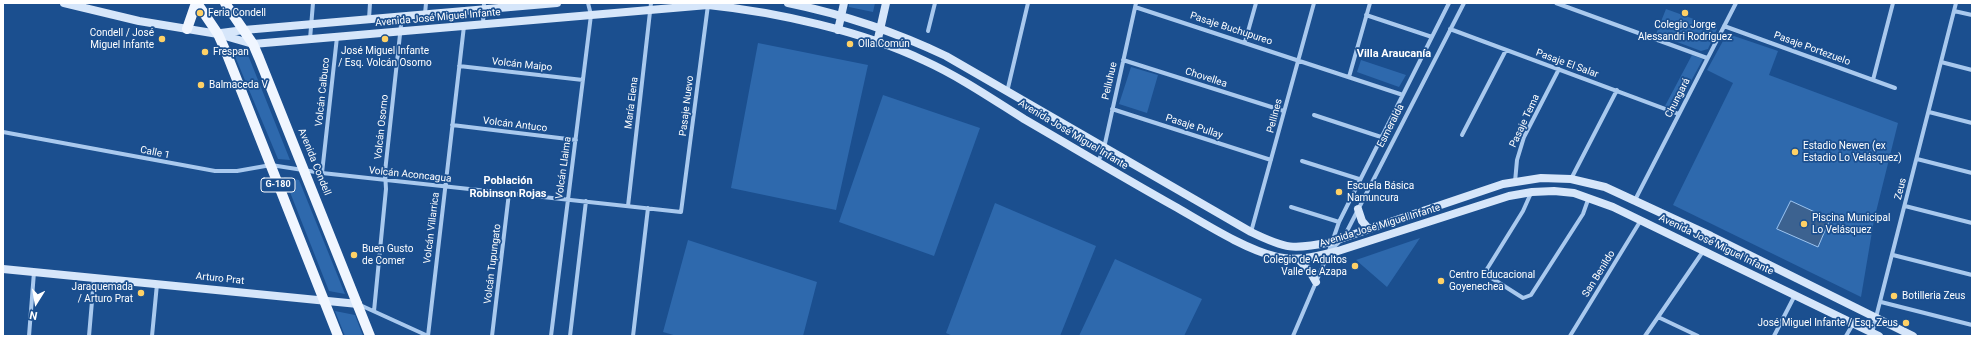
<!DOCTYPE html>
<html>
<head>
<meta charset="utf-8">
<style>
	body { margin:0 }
	#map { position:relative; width:1975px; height:339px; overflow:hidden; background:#1b4f8f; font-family:Roboto,sans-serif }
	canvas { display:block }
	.frame { position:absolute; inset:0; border:4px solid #fff; pointer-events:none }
	.north { position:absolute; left:16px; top:283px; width:40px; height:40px; -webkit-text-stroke:3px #1b4f8f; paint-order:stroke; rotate:191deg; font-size:11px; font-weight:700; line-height:16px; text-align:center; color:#fff }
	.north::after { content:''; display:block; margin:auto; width:14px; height:18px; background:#fff; clip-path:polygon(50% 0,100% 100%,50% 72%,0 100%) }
</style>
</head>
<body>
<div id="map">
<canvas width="1975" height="339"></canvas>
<div class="frame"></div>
<div class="north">N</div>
</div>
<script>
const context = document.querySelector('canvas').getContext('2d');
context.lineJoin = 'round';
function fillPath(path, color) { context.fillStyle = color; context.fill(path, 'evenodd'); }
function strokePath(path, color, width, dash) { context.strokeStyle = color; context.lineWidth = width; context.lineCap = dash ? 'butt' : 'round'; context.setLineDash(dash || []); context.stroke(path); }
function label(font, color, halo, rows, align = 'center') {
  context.font = font + ' Roboto,sans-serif'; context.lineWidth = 3.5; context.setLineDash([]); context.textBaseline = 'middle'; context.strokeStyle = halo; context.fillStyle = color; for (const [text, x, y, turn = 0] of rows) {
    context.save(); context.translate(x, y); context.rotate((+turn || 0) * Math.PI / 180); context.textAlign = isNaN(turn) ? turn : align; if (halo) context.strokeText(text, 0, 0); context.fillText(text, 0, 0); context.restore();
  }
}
fillPath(new Path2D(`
	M 849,3 L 875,3 L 873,12 L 849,7 Z
	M 1666,9 L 1716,27 L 1717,29 L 1708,49 L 1701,51 L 1656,34 Z
	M 1734,36 L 1778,51 L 1769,75 L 1898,123 L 1874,220 L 1861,297 L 1673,205 L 1733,83 L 1707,70 L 1723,41 Z
	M 758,43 L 868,65 L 836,210 L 731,188 Z
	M 234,54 L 248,55 L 290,160 L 278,159 Z
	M 1692,55 L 1703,59 L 1677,107 L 1674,109 L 1665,106 Z
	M 1361,60 L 1406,75 L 1399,87 L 1357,72 Z
	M 1131,67 L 1158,75 L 1147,113 L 1119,104 Z
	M 883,95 L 980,128 L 934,256 L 839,222 Z
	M 284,177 L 299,180 L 345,294 L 329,291 Z
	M 995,203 L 1096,246 L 1060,336 L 953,336 L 946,333 Z
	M 1420,238 L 1387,287 L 1356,260 Z
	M 688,240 L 817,282 L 803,336 L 677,336 L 663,332 Z
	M 1115,259 L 1202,299 L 1184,336 L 1079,336 Z
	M 335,311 L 355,315 L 363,336 L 345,336 Z`), '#2e69ad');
const water = new Path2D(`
	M 1791,201 L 1830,219 L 1818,247 L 1777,229 Z`);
fillPath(water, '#3c6290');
strokePath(water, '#9cc4f0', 1);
strokePath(new Path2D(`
	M 1556,3 L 1707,58
	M 1135,7 L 1403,95
	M 1954,11 L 1972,15
	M 425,14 L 426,3
	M 1366,15 L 1432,37
	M 369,19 L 370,3
	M 483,24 L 484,3
	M 1724,26 L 1895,88
	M 1450,29 L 1679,114
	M 928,31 L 935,3
	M 310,39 L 313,3
	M 1245,42 L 1256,3
	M 1123,60 L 1284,111
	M 1941,62 L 1972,70
	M 459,66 L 583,80
	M 1349,77 L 1370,3
	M 1873,80 L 1893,3
	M 1007,92 L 1028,3
	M 1112,109 L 1271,160
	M 1929,112 L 1972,123
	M 1314,115 L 1381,137
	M 452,125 L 576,140
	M 3,132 L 215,171 L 237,171 L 271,165 L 322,173 L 681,212 L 708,5
	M 1462,135 L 1506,50
	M 1917,159 L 1972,173
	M 1302,161 L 1359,179
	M 1098,162 L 1104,148 L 1136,3
	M 322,173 L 337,37
	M 1571,179 L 1617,90
	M 1515,182 L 1517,160 L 1524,137 L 1559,69
	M 1531,193 L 1523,211 L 1487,269 L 1490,277 L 1523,298 L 1531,295 L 1583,214 L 1589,197
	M 1635,200 L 1736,3
	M 628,206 L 651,3
	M 1905,206 L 1972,223
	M 1291,207 L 1339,222
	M 1251,232 L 1314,3
	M 1329,252 L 1344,237 L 1464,3
	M 1893,255 L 1972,275
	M 1881,302 L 1972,325
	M 360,305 L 428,336
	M 374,311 L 386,189 L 385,172 L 402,16
	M 1658,317 L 1698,336
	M 1872,333 L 1956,3
	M 29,336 L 34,272
	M 89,336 L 94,278
	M 152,336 L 157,284
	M 428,336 L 464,26
	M 492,336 L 509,193
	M 551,336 L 591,15 L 588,3
	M 570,336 L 586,201
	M 633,336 L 648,208
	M 1293,336 L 1328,254 L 1339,222 L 1449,3
	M 1570,336 L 1641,220
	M 1645,336 L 1704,250
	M 1774,336 L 1795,295
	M 1846,336 L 1853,324`), '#a9c9ee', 4);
strokePath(new Path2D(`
	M 64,3 L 139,21 L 218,34 L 253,44 L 708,5 C 776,12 863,31 925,61 C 960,77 992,99 1024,119 C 1074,148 1124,178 1174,206 C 1204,223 1244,249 1277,257 C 1298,262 1318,256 1338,251 L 1509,196 L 1532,192 L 1554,191 L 1574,193 L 1613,207 L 1879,336
	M 788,3 C 842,14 896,32 946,56 L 1251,232 C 1286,249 1293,250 1331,242 L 1503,184 L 1541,178 L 1571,179 L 1605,187 L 1711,236 L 1913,336
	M 838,30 L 844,3
	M 221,33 L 244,30 L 557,3
	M 877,43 L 886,3
	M 1358,209 L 1362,221 L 1368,228
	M 1298,259 L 1309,270 L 1316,282
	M 3,269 L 358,304`), '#d6e6fa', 8);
strokePath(new Path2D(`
	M 197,3 L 218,34 L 226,52 L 338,336
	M 225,3 L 253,44 L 259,58 L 370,336
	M 187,29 L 196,3`), '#f0f6ff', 10);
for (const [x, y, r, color] of [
	[200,13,4,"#ffd166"],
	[1685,13,4,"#ffd166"],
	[162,39,4,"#ffd166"],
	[385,39,4,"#ffd166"],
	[850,44,4,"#ffd166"],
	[205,52,4,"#ffd166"],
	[201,85,4,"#ffd166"],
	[1795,152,4,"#ffd166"],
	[1339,192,4,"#ffd166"],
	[1804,224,4,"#ffd166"],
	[354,255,4,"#ffd166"],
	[1355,266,4,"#ffd166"],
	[1441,281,4,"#ffd166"],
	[141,293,4,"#ffd166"],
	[1894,296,4,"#ffd166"],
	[1906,323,4,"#ffd166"]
]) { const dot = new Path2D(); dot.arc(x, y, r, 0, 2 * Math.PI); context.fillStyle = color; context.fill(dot); strokePath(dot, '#1b4f8f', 1.5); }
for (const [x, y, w] of [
	[278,185,34]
]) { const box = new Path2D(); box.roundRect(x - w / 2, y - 7, w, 14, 3); context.fillStyle = '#1b4f8f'; context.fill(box); strokePath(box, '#fff', 1); }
label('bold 9px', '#fff', null, [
	["G-180",278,185]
]);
label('10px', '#fff', '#1b4f8f', [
	["Feria Condell",208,13],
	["Colegio Jorge",1685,25,"center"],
	["Alessandri Rodríguez",1685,37,"center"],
	["Condell / José",154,33,"right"],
	["Miguel Infante",154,45,"right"],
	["Olla Común",858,44],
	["José Miguel Infante",385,51,"center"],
	["/ Esq. Volcán Osorno",385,63,"center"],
	["Frespan",213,52],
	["Balmaceda V",209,85],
	["Estadio Newen (ex",1803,146],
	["Estadio Lo Velásquez)",1803,158],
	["Escuela Básica",1347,186],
	["Namuncura",1347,198],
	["Piscina Municipal",1812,218],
	["Lo Velásquez",1812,230],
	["Buen Gusto",362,249],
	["de Comer",362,261],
	["Colegio de Adultos",1347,260,"right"],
	["Valle de Azapa",1347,272,"right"],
	["Centro Educacional",1449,275],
	["Goyenechea",1449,287],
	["Jaraquemada",133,287,"right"],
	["/ Arturo Prat",133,299,"right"],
	["Botilleria Zeus",1902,296],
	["José Miguel Infante / Esq. Zeus",1898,323,"right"]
], 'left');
label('10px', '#fff', '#1b4f8f', [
	["Avenida José Miguel Infante",438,18,-5],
	["Pasaje Buchupureo",1231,29,18],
	["Pasaje Portezuelo",1812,49,20],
	["Pasaje El Salar",1567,64,20],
	["Volcán Maipo",522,65,6],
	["Chovellea",1206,78,18],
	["Pelluhue",1110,81,-77],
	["Volcán Calbuco",323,92,-84],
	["Chungará",1678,98,-63],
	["María Elena",632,103,-83],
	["Pasaje Nuevo",687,106,-83],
	["Pellines",1275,116,-75],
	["Pasaje Tema",1525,121,-65],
	["Volcán Antuco",515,125,7],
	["Esmeralda",1391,126,-63],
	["Volcán Osorno",382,127,-84],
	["Pasaje Pullay",1194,127,18],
	["Avenida José Miguel Infante",1073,135,31],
	["Calle 1",155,153,11],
	["Avenida Condell",314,162,68],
	["Volcán Llaima",564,168,-82],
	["Volcán Aconcagua",410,175,6],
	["Zeus",1901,189,-76],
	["Avenida José Miguel Infante",1380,226,-17],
	["Volcán Villarrica",432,228,-83],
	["Avenida José Miguel Infante",1716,245,26],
	["Volcán Tupungato",493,264,-83],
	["San Benildo",1599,274,-58],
	["Arturo Prat",220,279,6]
]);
label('bold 11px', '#fff', '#1b4f8f', [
	["Villa Araucanía",1394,54],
	["Población",508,181],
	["Robinson Rojas",508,194]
]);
</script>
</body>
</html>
